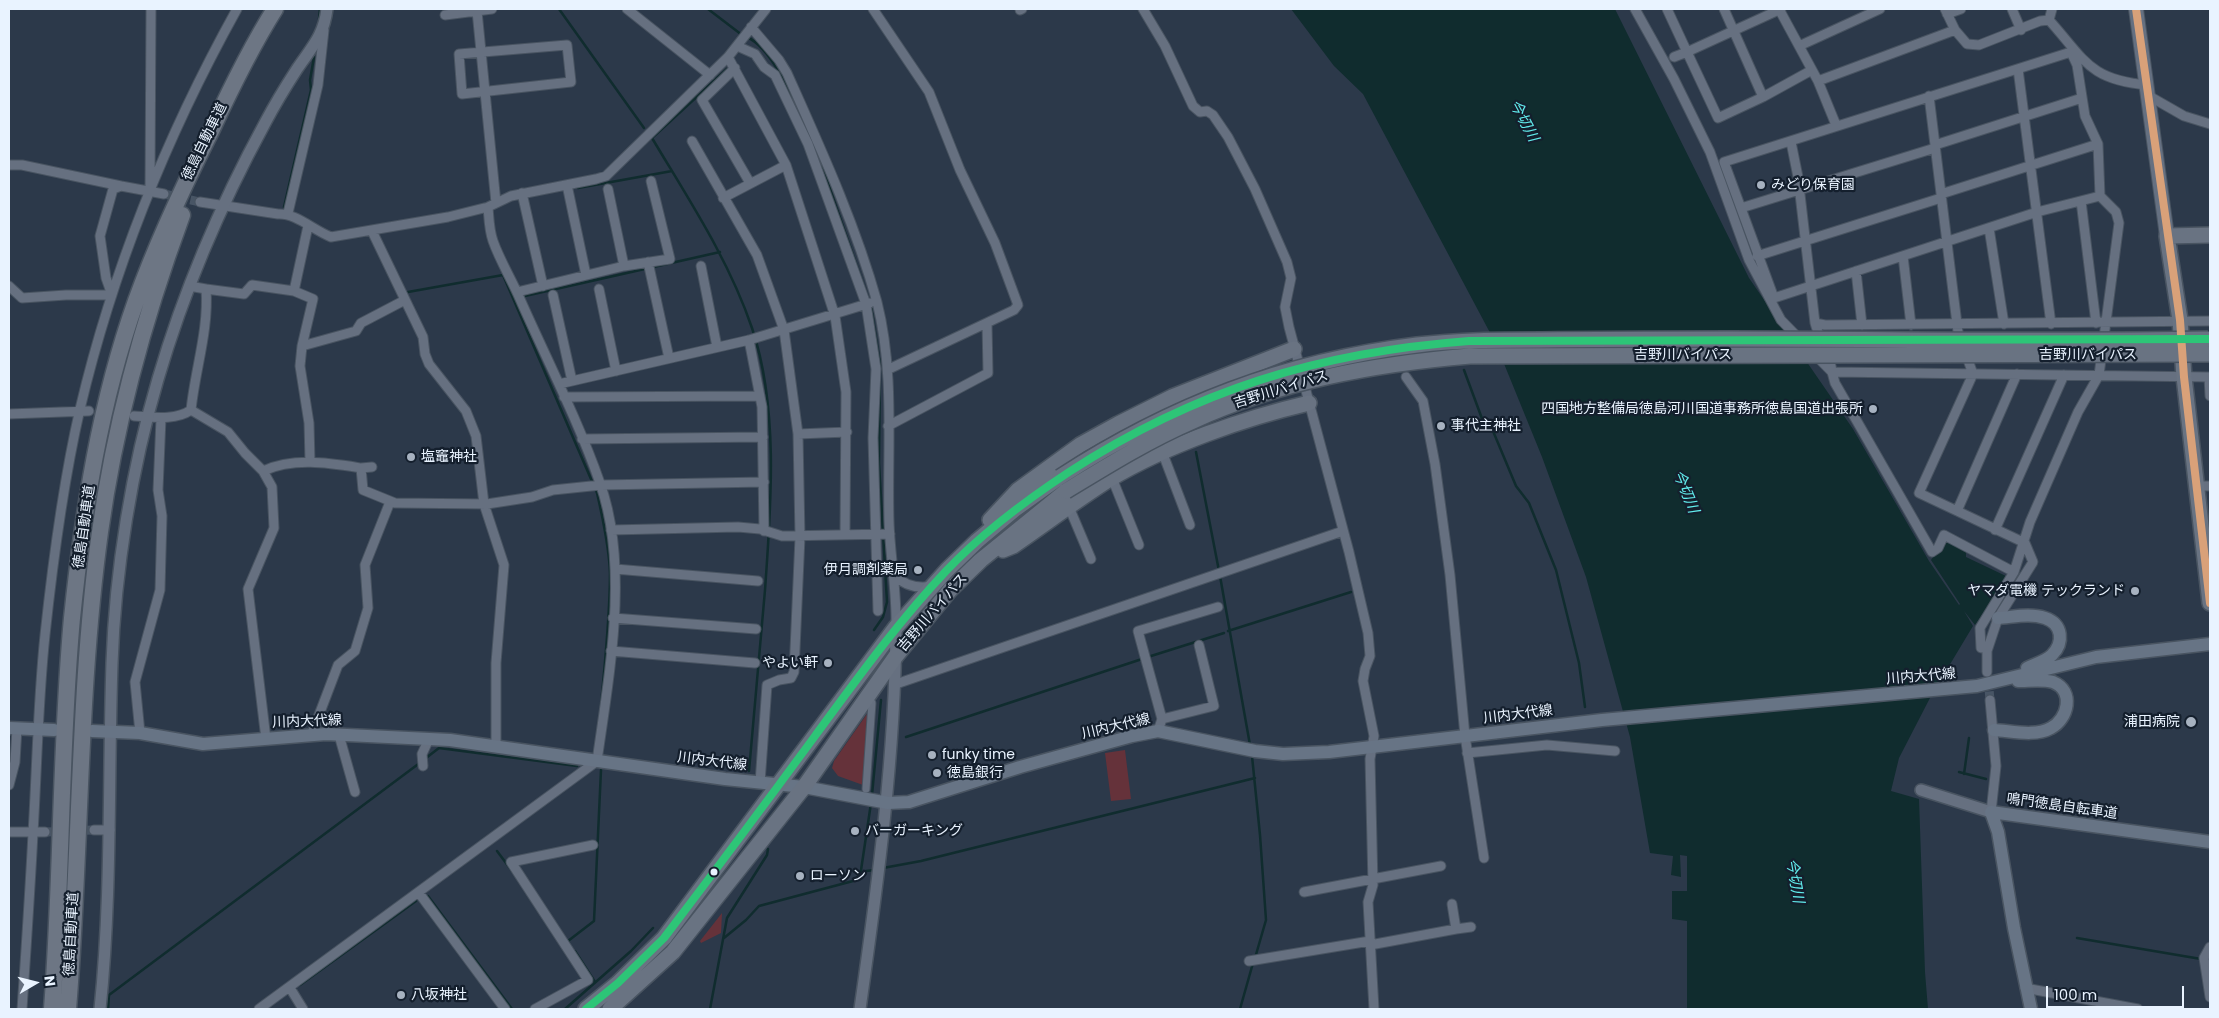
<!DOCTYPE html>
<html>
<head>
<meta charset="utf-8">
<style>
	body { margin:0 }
	#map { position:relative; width:2219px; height:1018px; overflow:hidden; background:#2c394a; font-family:Poppins,sans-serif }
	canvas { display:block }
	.frame { position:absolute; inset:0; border:10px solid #e9f3ff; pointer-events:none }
	.north { position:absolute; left:10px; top:958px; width:50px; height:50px; -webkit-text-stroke:4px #141f2d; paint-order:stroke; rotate:82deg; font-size:14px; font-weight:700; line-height:20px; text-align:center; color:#e9f3ff }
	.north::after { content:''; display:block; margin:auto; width:18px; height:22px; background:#e9f3ff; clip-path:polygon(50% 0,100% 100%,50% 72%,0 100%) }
	.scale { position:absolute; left:2046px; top:986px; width:138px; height:22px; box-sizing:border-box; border:2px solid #e9f3ff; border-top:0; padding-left:6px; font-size:15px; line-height:18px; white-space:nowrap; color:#e9f3ff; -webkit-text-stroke:4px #141f2d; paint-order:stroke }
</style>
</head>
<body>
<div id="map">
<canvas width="2219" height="1018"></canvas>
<div class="frame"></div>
<div class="north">N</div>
<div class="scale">100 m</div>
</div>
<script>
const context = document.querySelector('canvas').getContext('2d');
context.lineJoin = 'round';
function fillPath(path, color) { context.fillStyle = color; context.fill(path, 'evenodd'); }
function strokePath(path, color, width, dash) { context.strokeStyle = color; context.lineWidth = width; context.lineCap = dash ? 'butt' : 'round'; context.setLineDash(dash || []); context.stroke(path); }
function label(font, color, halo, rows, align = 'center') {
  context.font = font + ' Poppins,"Noto Sans JP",sans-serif'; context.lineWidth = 4.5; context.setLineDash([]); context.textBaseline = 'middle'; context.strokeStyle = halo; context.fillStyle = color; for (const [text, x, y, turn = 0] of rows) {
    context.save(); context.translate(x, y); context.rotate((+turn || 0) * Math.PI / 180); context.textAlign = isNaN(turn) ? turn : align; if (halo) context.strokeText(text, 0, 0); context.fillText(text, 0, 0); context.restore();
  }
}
fillPath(new Path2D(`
	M 869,711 L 863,785 L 838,776 L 832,768 L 834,761 Z
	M 1125,750 L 1131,799 L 1111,801 L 1105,753 Z
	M 722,913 L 721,933 L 701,943 L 700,941 Z`), '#65323a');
fillPath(new Path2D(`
	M 1291,9 L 1615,9 L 1749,278 L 1853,429 L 1929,561 L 1959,605 L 1960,604 L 1931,560 L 1946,539 L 1966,549 L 1966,557 L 2008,577 L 1975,625 L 1964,611 L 1973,626 L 1931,696 L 1899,758 L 1891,791 L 1919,799 L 1925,972 L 1928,1009 L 1687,1009 L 1687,921 L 1672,919 L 1672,891 L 1687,891 L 1687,856 L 1680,855 L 1681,877 L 1671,875 L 1673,856 L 1650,853 L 1630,737 L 1586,577 L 1542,457 L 1496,344 L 1363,94 L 1334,66 Z`), '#102c2e');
strokePath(new Path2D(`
	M 559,9 L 644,128
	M 708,9 L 742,35
	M 319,19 L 320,9
	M 747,37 C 775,50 795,105 807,132
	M 727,69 L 652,138 C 689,200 729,260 752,328 C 779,408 771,507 765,590 C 760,650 754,711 749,771
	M 813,146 L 823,169 L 869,301
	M 578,188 L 672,171
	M 284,207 L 311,90 L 310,80 L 314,57
	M 408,292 L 503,275 L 597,493 C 603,519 609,546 610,573 C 610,617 605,661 601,705
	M 525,296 L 720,252
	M 871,306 L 880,365 L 879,463 L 887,602 L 883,617 L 874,630
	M 1464,370 L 1484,424 L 1493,431 L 1516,486 L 1529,503 L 1556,570 L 1579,663 L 1585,707
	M 1196,452 L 1219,571
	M 1220,576 L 1250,745
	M 1228,631 L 1351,592
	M 1151,656 L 1224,633
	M 906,737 L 1142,659
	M 1252,756 L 1260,835 L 1266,920 L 1255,958
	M 426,758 L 439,748 L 577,766
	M 1959,772 L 1986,779
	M 1964,774 L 1969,738
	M 872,795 L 881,700
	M 497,851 L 515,875
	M 883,868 L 921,861 L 1255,778
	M 860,877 L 871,803
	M 428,896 L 512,1009
	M 724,938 L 746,920 L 759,906 L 853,881 L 866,871 L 875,870
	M 2077,938 L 2201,959
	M 569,943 L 568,941 L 594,921 L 601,770
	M 575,951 L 595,982
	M 300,985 L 416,901
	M 108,1009 L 109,995 L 421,762
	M 565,1009 L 631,951 L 653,928
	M 710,1009 L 727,918 L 767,855 L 768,849
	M 1240,1009 L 1253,963`), '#102c2e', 2.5);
strokePath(new Path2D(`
	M 164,194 L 200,202
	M 1988,678 L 1990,700
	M 45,832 L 94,830`), '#485565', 9, [9, 4.5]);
const pedestrian = new Path2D(`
	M 866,789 L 872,703`);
const minor = new Path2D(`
	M 627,9 L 710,75
	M 873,9 L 929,92 L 960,170 L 995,243 L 1018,305 L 1014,310 L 889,369
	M 1143,9 L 1165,46 L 1193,106 L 1200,112 L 1207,111 L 1213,115 L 1228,137 L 1255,189 L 1287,262 L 1291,278 L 1285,307 L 1289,327 L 1349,552 L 1368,633 L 1370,656 L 1365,669 L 1363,681 L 1374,736 L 1370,759 L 1373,885 L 1368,902 L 1374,1009
	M 1635,9 L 1674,79 L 1710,152 L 1749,260 L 1781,320 L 1832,372 L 1835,383 L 1932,552 L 1938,548 L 1944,535 L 2014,572 L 2030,522 L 2078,412 L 2099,375 L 2119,223 L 2116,212 L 2100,196 L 2098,144 L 2085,116 L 2077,65 L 2071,52
	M 1667,9 L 1687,52 L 1781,9
	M 1724,9 L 1763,97
	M 1779,9 L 1818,81 L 1836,125
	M 1945,9 L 1955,30 L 1967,44 L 1979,45 L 2040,21 L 2049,20 C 2085,60 2089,80 2148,85
	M 2012,9 L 2021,30
	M 1020,10 L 1022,9
	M 477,11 L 496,203
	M 1947,14 L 1961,9
	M 445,15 L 492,9
	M 2049,20 L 2052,9
	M 751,27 L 779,60 L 787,73 C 820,147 855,223 877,302 C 895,373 887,448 889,521 C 890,556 897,591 896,627
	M 567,45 L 571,82 L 462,94 L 459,54 Z
	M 737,46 L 755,54 L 764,67 L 775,75 L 808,144 L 866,304 L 876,369 L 873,438 L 878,611
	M 1799,46 L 1880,9
	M 2075,52 L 2071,52 L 1724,162 L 1774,298 L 2037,212 L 2100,196
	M 728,57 L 786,165 L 835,316 L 846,392 L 845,534
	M 1674,57 L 1687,52 L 1718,118 L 1763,97 L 1812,70
	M 735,68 L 702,100 L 750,183
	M 2018,69 L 2051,324
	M 1818,81 L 1955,30
	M 1929,96 L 1958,332 L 1973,374
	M 2149,96 L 2184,116 L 2210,124
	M 692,141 L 757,255 L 784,330 L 798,434
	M 1791,142 L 1798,177 L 1815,323 C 1819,339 1831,356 1832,372 L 2210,377
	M 1935,145 L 2082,98
	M 9,165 L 22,165 L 121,186
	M 150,185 L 151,9
	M 567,185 L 586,275
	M 608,189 L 624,266
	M 522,193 L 543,286
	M 1941,194 L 2098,144
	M 723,198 L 786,165
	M 2081,201 L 2096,323
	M 200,202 L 278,214 C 296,213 313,230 331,237 L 448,217 L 488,207 L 511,196 L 596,179 L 606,176 L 728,57 L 766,9
	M 1741,208 L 1935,148
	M 288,213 L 318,85 L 324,30
	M 308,226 L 294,291 L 313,299 L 302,346 L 300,366 L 309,423 L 310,462
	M 1989,228 L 2004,324
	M 372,231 L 423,337 L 425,354 L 429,364 L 466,411 L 476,436 L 484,504 L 504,565 L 496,663 L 496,746
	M 1757,256 L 1941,198
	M 1903,256 L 1911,325
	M 648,262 L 669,358
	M 701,266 L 717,347
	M 1856,271 L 1862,325
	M 9,286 L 22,298 L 66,295 L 112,295 L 106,278 L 100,236 L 113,189 L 121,186 L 164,194
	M 189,286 L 206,289 C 209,330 195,370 191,410
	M 206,289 L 244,294 L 252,285 L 294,291
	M 599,289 L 616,371
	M 517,292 L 624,266 L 670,259 L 651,181
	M 553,295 L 572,381
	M 1815,323 L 1825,325 L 2210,321
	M 749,340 L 762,407 L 764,531
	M 302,346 L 356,331 L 361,323 L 405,300
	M 1973,374 L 1919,493 L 2025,543 L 2033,562 L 1998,618 L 1987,651 L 1987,672
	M 1406,377 L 1423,401 L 1435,464 L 1450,575 L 1465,736 L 1484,858
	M 2209,377 L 2210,396
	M 559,384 L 749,340 L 870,303
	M 564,397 L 760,396
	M 191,410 L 228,432 L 245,453 L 263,471 L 272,487 L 274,528 L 248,589 L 266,739
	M 9,414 L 89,411
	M 134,416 C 152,417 175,421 191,410
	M 888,426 L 988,373 L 987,323
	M 582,439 L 763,437
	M 1163,454 L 1190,525
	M 361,468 L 372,467
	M 263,471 C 294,457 329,463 361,468 L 363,490 L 395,503 L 487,504 L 532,497 L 553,490 L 601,485 L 764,482
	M 1112,478 L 1139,545
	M 2197,486 L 2210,486
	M 1069,507 L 1091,559
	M 1957,511 L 2017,374
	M 611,530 L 738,527 L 760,529 L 782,536 L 890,534
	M 1995,530 L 2064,375
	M 615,569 L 758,581
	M 894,575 C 905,586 917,589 932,586
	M 613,618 L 756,629
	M 1981,648 L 1980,628 L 2014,572
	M 611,651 L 755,663
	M 896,684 L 1343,531
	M 1990,700 L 1996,766 L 1991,812
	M 1162,719 L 1214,706 L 1199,645
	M 1158,731 L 1162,719 L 1138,631 L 1218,607
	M 140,733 L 135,682 L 160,590 L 162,516 L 158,490 L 161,418
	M 339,735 L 355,792
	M 311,736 L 338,665 L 355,651 L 368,608 L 365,565 L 390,502
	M 1467,753 L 1547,745 L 1615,751
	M 423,766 L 422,754 L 429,739
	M 760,783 L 767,685 L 779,680 L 791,678 L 794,672 L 800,537 L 798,434 L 847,432
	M 9,785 L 15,762 L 17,728
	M 94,830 L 110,830
	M 9,832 L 45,832
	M 1304,892 L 1441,866
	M 419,893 L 505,1009
	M 1456,929 L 1471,927
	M 1370,945 L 1456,929 L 1452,904
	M 2210,947 L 2204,958 L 2210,997
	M 1249,961 L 1370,941
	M 290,988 L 303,1009
	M 2025,988 L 2138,1009
	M 22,1009 C 26,950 30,892 33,833 C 37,767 38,701 45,635 C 53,560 63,483 80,409 C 113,269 167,135 237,9
	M 259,1009 L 597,761 C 609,675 630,567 600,483 C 578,420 547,360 520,299 C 512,280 500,261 493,241 C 489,230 489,218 488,207
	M 535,1009 L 588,980 L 511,862 L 593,845`);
const tertiary = new Path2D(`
	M 1921,790 L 1991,812
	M 100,1009 C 112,894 108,779 112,663 C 115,571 132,467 158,379 C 184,290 221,204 265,123 C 275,104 286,86 297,69 C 312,47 324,35 327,9
	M 860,1009 C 878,882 895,756 896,627`);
const secondary = new Path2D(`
	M 1998,618 C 2014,617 2030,613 2045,618 C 2063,624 2064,643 2052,655 C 2046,661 2035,664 2027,668
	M 9,728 L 54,730
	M 1994,730 C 2012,731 2035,737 2051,728 C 2068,719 2075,691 2053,682 C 2043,679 2029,681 2018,681
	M 92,731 L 140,733 L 203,744 L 326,734 L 450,740 L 725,779 L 804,787 L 888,803 L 909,802 L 1020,767 L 1132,736 L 1158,731 L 1255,751 L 1283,754 L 1329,752 L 1602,720 L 1977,686 L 2096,657 L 2210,644
	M 2031,1009 L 2014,928 L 1998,832 L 1991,812 L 2210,842`);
const primary = new Path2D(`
	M 2136,9 L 2167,236`);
const trunk = new Path2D(`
	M 2210,235 L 2167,236 L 2180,320 L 2184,377 L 2210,603
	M 990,520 L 1018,490 L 1080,445 L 1118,424 L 1172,397 L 1294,349
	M 1003,550 L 1013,546 C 1045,524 1077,500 1110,479 C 1167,445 1245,418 1309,403
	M 586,1009 L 618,983 L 664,938 L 896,627 L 947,570 L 977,541 L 1014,510 L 1060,477
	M 610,1009 L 673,952 L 804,787 L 896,656 L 950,590 L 981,560 L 1066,491`);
const motorway = new Path2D(`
	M 52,1009 C 62,879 60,748 72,618 C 83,512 100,402 136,301 C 157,242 184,185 212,129 C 231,88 251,47 275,9
	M 68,1009 C 81,850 78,690 100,532 C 115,423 144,318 182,215`);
strokePath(pedestrian, '#495461', 9);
strokePath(minor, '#495461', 11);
strokePath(tertiary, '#495461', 14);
strokePath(secondary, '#495461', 15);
strokePath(primary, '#495461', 16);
strokePath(trunk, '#495461', 18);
strokePath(motorway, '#495461', 19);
strokePath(pedestrian, '#667080', 7);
strokePath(minor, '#667080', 9);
strokePath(tertiary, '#667080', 11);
strokePath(secondary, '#677485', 12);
strokePath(primary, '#657081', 14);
strokePath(trunk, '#697382', 15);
strokePath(motorway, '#6d7684', 16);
const trunkBridge = new Path2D(`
	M 1060,477 C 1171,405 1285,361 1417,345 C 1458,340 1499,340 1541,340 C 1604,339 1667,339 1730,339 C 1889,339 2049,342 2208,339
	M 1066,491 C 1107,466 1149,440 1193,421 C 1281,381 1375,364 1470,356 L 2209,354`);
strokePath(trunkBridge, '#495461', 18, []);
strokePath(trunkBridge, '#697382', 15);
strokePath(new Path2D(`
	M 2136,9 L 2180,320 L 2184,377 L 2210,603`), '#d9a179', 8);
strokePath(new Path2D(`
	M 586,1009 L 618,983 L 664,938 C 715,871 765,804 815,736 C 857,679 898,622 946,571 C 982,533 1025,501 1069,472 C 1195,390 1320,352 1469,341 L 2210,339`), '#2dc577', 8);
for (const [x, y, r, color] of [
	[1761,185,5,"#a7b2c0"],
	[1873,409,5,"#a7b2c0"],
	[1441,426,5,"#a7b2c0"],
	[411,457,5,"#a7b2c0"],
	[918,570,5,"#a7b2c0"],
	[2135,591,5,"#a7b2c0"],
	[828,663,5,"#a7b2c0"],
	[2191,722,6,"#a7b2c0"],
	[932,755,5,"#a7b2c0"],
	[937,773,5,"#a7b2c0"],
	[855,831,5,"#a7b2c0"],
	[714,872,4.5,"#e9f3ff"],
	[800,876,5,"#a7b2c0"],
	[401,995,5,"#a7b2c0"]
]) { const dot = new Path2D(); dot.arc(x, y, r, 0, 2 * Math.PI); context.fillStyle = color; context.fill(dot); strokePath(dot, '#141f2d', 2); }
label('14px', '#e9f3ff', '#141f2d', [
	["徳島自動車道",205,142,-64],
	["吉野川バイパス",1683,355],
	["吉野川バイパス",2088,355],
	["吉野川バイパス",1281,390,-17],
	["徳島自動車道",85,527,-82],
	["吉野川バイパス",933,613,-49],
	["川内大代線",1921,677,-5],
	["川内大代線",1518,715,-7],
	["川内大代線",307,722,-2],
	["川内大代線",1116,727,-13],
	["川内大代線",712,762,7],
	["鳴門徳島自転車道",2062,807,8],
	["徳島自動車道",72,934,-87]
]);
label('14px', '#e9f3ff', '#141f2d', [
	["みどり保育園",1771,185],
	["四国地方整備局徳島河川国道事務所徳島国道出張所",1863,409,"right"],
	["事代主神社",1451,426],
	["塩竈神社",421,457],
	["伊月調剤薬局",908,570,"right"],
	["ヤマダ電機 テックランド",2125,591,"right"],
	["やよい軒",818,663,"right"],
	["浦田病院",2180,722,"right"],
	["funky time",942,755],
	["徳島銀行",947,773],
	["バーガーキング",865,831],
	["ローソン",810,876],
	["八坂神社",411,995]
], 'left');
label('italic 15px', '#62eeee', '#141f2d', [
	["今切川",1523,121,62],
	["今切川",1685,492,68],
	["今切川",1794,881,80]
]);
</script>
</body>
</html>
